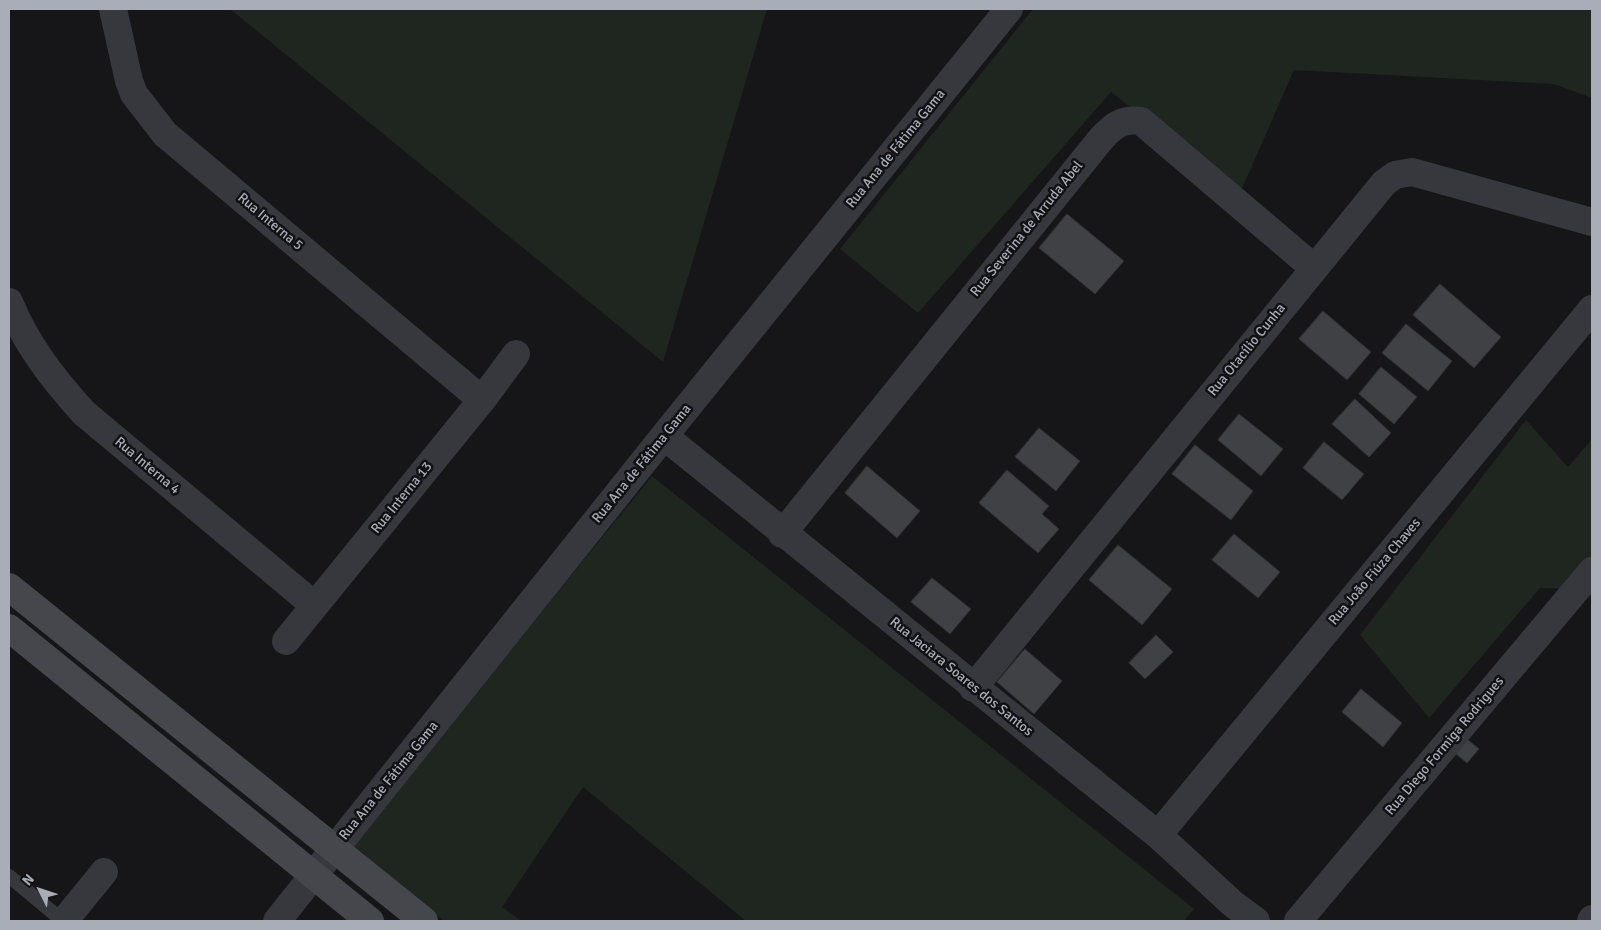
<!DOCTYPE html>
<html>
<head>
<meta charset="utf-8">
<style>
	body { margin:0 }
	#map { position:relative; width:1601px; height:930px; overflow:hidden; background:#161618; font-family:Signika,sans-serif }
	canvas { display:block }
	.frame { position:absolute; inset:0; border:10px solid #a8adb8; pointer-events:none }
	.north { position:absolute; left:15px; top:865px; width:50px; height:50px; -webkit-text-stroke:4px #111113; paint-order:stroke; rotate:311deg; font-size:14px; font-weight:700; line-height:20px; text-align:center; color:#a8adb8 }
	.north::after { content:''; display:block; margin:auto; width:18px; height:22px; background:#a8adb8; clip-path:polygon(50% 0,100% 100%,50% 72%,0 100%) }
</style>
</head>
<body>
<div id="map">
<canvas width="1601" height="930"></canvas>
<div class="frame"></div>
<div class="north">N</div>
</div>
<script>
const context = document.querySelector('canvas').getContext('2d');
context.lineJoin = 'round';
function fillPath(path, color) { context.fillStyle = color; context.fill(path, 'evenodd'); }
function strokePath(path, color, width, dash) { context.strokeStyle = color; context.lineWidth = width; context.lineCap = dash ? 'butt' : 'round'; context.setLineDash(dash || []); context.stroke(path); }
function label(font, color, halo, rows, align = 'center') {
  context.font = font + ' Signika,sans-serif'; context.lineWidth = 5; context.setLineDash([]); context.textBaseline = 'middle'; context.strokeStyle = halo; context.fillStyle = color; for (const [text, x, y, turn = 0] of rows) {
    context.save(); context.translate(x, y); context.rotate((+turn || 0) * Math.PI / 180); context.textAlign = isNaN(turn) ? turn : align; if (halo) context.strokeText(text, 0, 0); context.fillText(text, 0, 0); context.restore();
  }
}
fillPath(new Path2D(`
	M 230,9 L 767,9 L 663,362 Z
	M 1033,9 L 1592,9 L 1592,98 L 1554,84 L 1294,70 L 1240,193 L 1111,92 L 918,313 L 840,249 Z
	M 1526,420 L 1568,467 L 1592,439 L 1592,589 L 1540,588 L 1429,718 L 1360,635 Z
	M 652,476 L 1194,909 L 1184,921 L 746,921 L 583,787 L 502,907 L 521,921 L 444,921 L 352,845 Z`), '#1e261f');
const building = new Path2D(`
	M 1067,214 L 1124,261 L 1095,294 L 1039,248 Z
	M 1440,284 L 1501,337 L 1474,368 L 1413,315 Z
	M 1323,311 L 1371,352 L 1347,380 L 1299,339 Z
	M 1406,324 L 1452,361 L 1428,391 L 1382,353 Z
	M 1381,367 L 1417,397 L 1394,424 L 1359,394 Z
	M 1355,399 L 1391,433 L 1369,457 L 1332,424 Z
	M 1239,414 L 1283,449 L 1261,476 L 1218,440 Z
	M 1039,428 L 1080,461 L 1056,491 L 1015,457 Z
	M 1324,442 L 1364,474 L 1342,500 L 1303,468 Z
	M 1195,445 L 1253,491 L 1231,520 L 1172,474 Z
	M 867,466 L 920,511 L 897,538 L 845,493 Z
	M 1007,470 L 1049,506 L 1042,514 L 1059,529 L 1038,553 L 979,503 Z
	M 1234,534 L 1280,572 L 1258,598 L 1212,560 Z
	M 1118,545 L 1172,589 L 1142,625 L 1089,580 Z
	M 932,578 L 971,609 L 950,634 L 911,602 Z
	M 1156,635 L 1173,652 L 1145,679 L 1129,663 Z
	M 1025,649 L 1062,681 L 1034,714 L 997,682 Z
	M 1361,689 L 1402,723 L 1383,747 L 1342,712 Z
	M 1462,735 L 1479,749 L 1467,763 L 1450,749 Z`);
fillPath(building, '#404145');
strokePath(building, '#303034', 1);
strokePath(new Path2D(`
	M 9,876 L 63,921`), '#37383d', 14);
strokePath(new Path2D(`
	M 113,9 L 129,81 L 134,94 L 165,134 L 482,400
	M 9,302 C 26,344 53,379 84,413 L 314,605
	M 664,436 L 1158,835 L 1233,904 L 1256,921
	M 782,534 L 1101,139 C 1113,126 1122,118 1141,121 L 1314,268
	M 286,641 L 482,400 L 516,354
	M 973,688 L 1384,183 L 1395,175 L 1412,172 L 1592,222
	M 1158,835 L 1592,309
	M 64,921 L 104,872
	M 277,921 L 664,436 L 1009,9
	M 1298,921 L 1592,571
	M 1591,921 L 1592,919`), '#37383d', 28);
strokePath(new Path2D(`
	M 9,587 L 424,921
	M 9,628 L 370,921`), '#45474d', 28);
label('14px', '#a8adb8', '#111113', [
	["Rua Ana de Fátima Gama",896,149,-51],
	["Rua Interna 5",270,222,40],
	["Rua Severina de Arruda Abel",1027,229,-51],
	["Rua Otacílio Cunha",1247,350,-51],
	["Rua Ana de Fátima Gama",642,464,-51],
	["Rua Interna 4",147,466,40],
	["Rua Interna 13",402,498,-51],
	["Rua João Fiúza Chaves",1375,572,-50],
	["Rua Jaciara Soares dos Santos",961,677,39],
	["Rua Diego Formiga Rodrigues",1445,746,-50],
	["Rua Ana de Fátima Gama",389,781,-51]
]);
</script>
</body>
</html>
